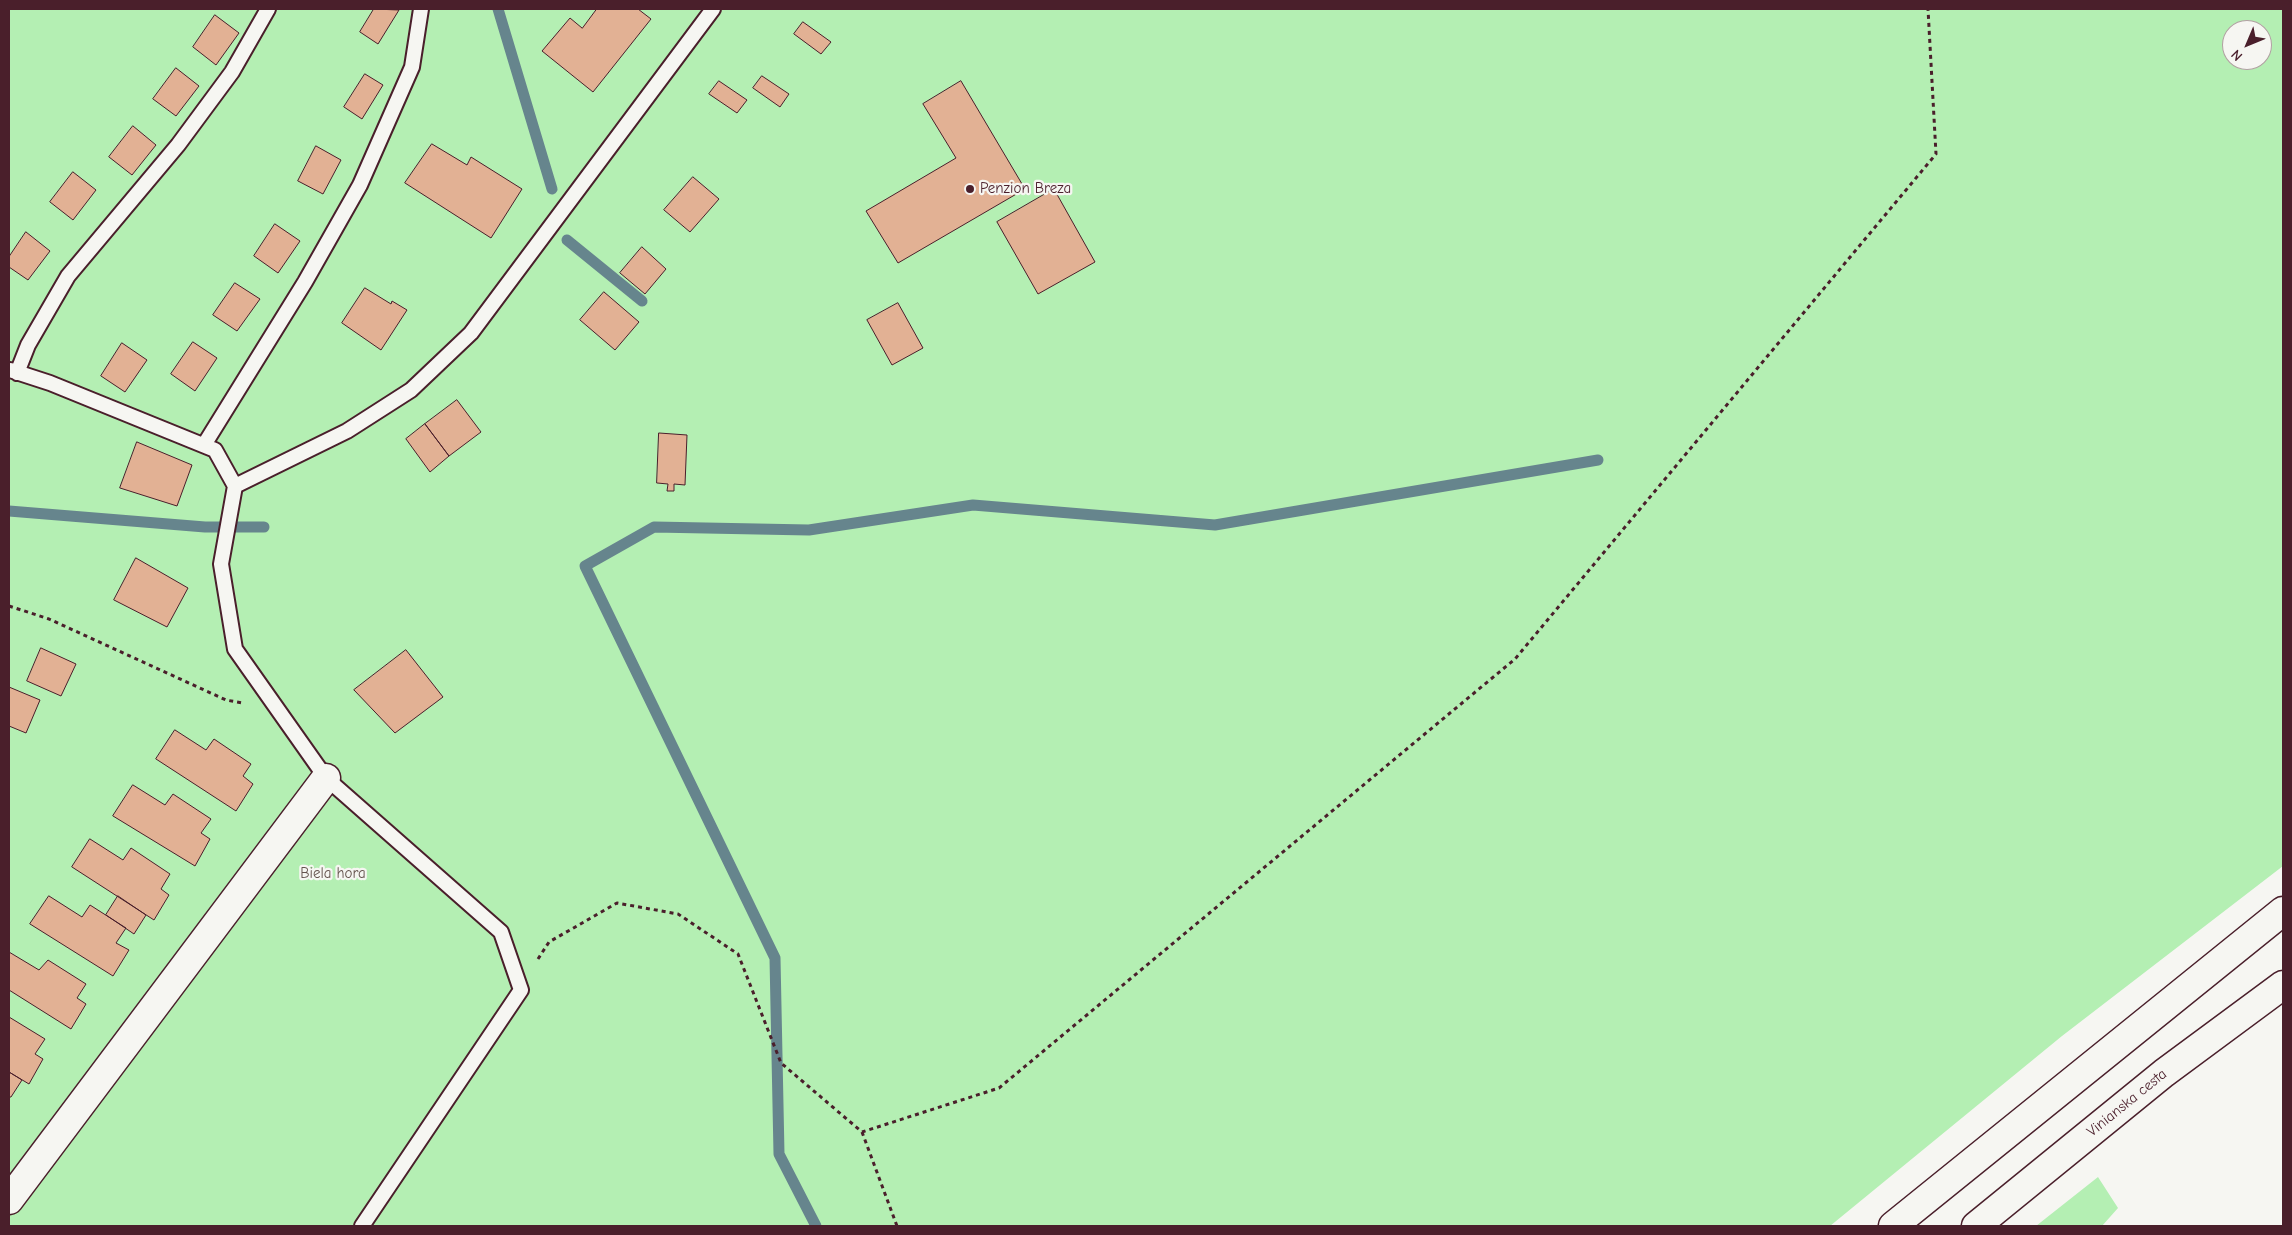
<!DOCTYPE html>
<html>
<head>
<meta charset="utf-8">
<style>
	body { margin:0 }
	#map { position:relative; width:2292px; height:1235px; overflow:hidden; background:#f6f6f2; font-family:"Comic Neue",sans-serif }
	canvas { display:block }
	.frame { position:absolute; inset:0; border:10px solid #4a1f2b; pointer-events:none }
	.north { position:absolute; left:2222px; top:20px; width:50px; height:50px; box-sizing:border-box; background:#f6f6f2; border:1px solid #b1a0a2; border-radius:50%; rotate:225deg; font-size:14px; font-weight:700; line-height:20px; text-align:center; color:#4a1f2b }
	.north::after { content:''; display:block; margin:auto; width:18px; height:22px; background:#4a1f2b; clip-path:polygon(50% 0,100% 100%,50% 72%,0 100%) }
</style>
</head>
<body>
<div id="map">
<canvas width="2292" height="1235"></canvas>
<div class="frame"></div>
<div class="north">N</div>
</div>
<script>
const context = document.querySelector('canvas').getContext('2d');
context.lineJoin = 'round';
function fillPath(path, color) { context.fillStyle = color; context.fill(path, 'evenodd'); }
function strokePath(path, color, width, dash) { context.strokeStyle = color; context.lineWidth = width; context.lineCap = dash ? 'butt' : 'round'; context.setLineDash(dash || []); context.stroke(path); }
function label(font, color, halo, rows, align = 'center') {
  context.font = font + ' "Comic Neue",sans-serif'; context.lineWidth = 4.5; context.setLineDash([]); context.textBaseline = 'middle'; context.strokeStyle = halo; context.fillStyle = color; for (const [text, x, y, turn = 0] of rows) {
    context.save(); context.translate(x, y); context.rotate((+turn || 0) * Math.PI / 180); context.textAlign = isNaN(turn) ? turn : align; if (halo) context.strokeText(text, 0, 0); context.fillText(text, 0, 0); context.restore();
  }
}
fillPath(new Path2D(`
	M 9,9 L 2283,9 L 2283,866 L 2062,1036 L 1830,1226 L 9,1226 ZM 2232,30 L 2262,30 L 2262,60 L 2232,60 Z
	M 2098,1177 L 2118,1208 L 2102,1226 L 2036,1226 Z`), '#b4efb3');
strokePath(new Path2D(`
	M 498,9 L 552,189
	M 567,240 L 642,301
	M 9,511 L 205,527 L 264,527
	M 816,1226 L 779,1154 L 775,958 L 585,566 L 654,527 L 809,530 L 973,505 L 1215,525 L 1598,460`), '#66858d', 11);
const building = new Path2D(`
	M 374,9 L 399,10 L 378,44 L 360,32 Z
	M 597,9 L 638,9 L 651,19 L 593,92 L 542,51 L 570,18 L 582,28 Z
	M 215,15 L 239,33 L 216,65 L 193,47 Z
	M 803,22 L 831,42 L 821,54 L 794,34 Z
	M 176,68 L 199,86 L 176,116 L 153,99 Z
	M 365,74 L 383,85 L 362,119 L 344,107 Z
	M 762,76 L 789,94 L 780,107 L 753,88 Z
	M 719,81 L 747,100 L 737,113 L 709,94 Z
	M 961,81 L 1025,189 L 898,263 L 866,211 L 956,158 L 923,104 Z
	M 133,126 L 156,145 L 132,175 L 109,157 Z
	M 432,144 L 467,165 L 471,157 L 522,189 L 491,238 L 405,183 Z
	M 316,146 L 341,160 L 323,194 L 298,181 Z
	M 73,172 L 96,190 L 73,220 L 50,202 Z
	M 693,177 L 719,199 L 690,232 L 664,210 Z
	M 1054,189 L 1095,262 L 1038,294 L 997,222 Z
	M 275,224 L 300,241 L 278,273 L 254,256 Z
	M 26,232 L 50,251 L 28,280 L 9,267 L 9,257 Z
	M 642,247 L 666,269 L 645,294 L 620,273 Z
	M 235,283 L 260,299 L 237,331 L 213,315 Z
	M 365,288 L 391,304 L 392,301 L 407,310 L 381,350 L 342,323 Z
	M 604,292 L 639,322 L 615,350 L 580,320 Z
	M 898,303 L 923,348 L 892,365 L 867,320 Z
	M 193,342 L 217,358 L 195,391 L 171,374 Z
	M 122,343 L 147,360 L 125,392 L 101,376 Z
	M 457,400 L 481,432 L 449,456 L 425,424 Z
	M 425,424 L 449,456 L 430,472 L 406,439 Z
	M 659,433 L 687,435 L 685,485 L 674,484 L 674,491 L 667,491 L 668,484 L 657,483 Z
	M 137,442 L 192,465 L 177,506 L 120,488 Z
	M 136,558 L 188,588 L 167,627 L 114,600 Z
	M 41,648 L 76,664 L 61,696 L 27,681 Z
	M 406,650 L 443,697 L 395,733 L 354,690 Z
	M 9,687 L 40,700 L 26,733 L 9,726 Z
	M 175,730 L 206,750 L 214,739 L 251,764 L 243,776 L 253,784 L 236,811 L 156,759 Z
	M 133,785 L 165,805 L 173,794 L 211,819 L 201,833 L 210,839 L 195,866 L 113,816 Z
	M 90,839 L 123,860 L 131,848 L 170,874 L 161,889 L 169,895 L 154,920 L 72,867 Z
	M 49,896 L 82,917 L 90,905 L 126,928 L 116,943 L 129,950 L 113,976 L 30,924 Z
	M 118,896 L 146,915 L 134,934 L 106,915 Z
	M 9,952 L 39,970 L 48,960 L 86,984 L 77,998 L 86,1004 L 71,1029 L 9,990 Z
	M 9,1017 L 45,1039 L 35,1054 L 43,1059 L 29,1084 L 9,1072 Z
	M 9,1072 L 22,1080 L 11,1097 L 9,1097 Z`);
fillPath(building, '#e2b194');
strokePath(building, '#4a1f2b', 1);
const lane = new Path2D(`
	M 10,370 L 50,383 L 215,450 L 235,486
	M 17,373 L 28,345 L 68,276 L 178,145 L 232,72 L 268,9
	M 204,445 L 305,282 L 360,185 L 412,67 L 421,9
	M 362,1226 L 521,990 L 501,932 L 326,778 L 235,649 L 221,564 L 235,486 L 347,431 L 411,390 L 471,333 L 713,9`);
const street = new Path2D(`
	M 9,1200 L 326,778`);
const secondary = new Path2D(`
	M 1893,1226 L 2283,911
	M 1976,1226 L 2164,1073 L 2283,985`);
strokePath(lane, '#4a1f2b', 18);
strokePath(street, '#4a1f2b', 31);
strokePath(secondary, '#4a1f2b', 31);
strokePath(new Path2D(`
	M 9,606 L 49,619 L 226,700 L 242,703
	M 538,959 L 549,942 L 617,903 L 678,914 L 738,954 L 781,1063 L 862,1132 L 999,1088 L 1515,659 L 1936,154 L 1928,9
	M 862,1132 L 897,1226`), '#4a1f2b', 3, [4, 4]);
strokePath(lane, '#f6f6f2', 14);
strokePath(street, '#f6f6f2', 28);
strokePath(secondary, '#f6f6f2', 28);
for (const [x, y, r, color] of [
	[970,189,5,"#4a1f2b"]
]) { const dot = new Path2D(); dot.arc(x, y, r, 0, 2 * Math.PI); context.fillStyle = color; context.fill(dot); strokePath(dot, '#f6f6f2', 2); }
label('15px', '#4a1f2b', '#f6f6f2', [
	["Penzion Breza",980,189]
], 'left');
label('15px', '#64534d', '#f6f6f2', [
	["Biela hora",333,874]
]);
label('15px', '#4a1f2b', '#f6f6f2', [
	["Vinianska cesta",2127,1103,-39]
]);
</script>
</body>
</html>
